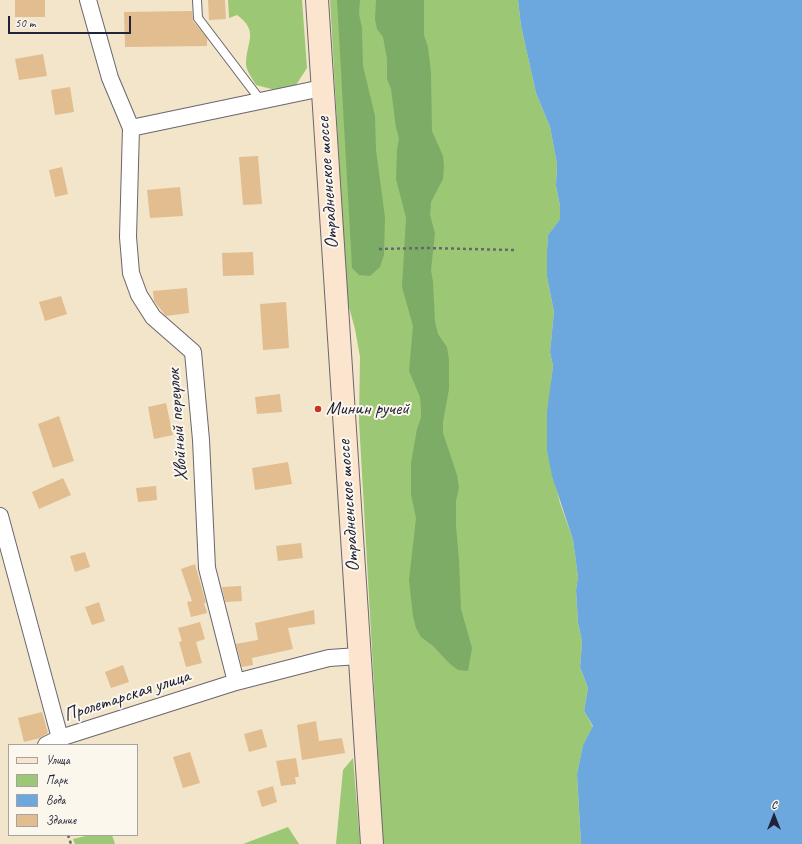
<!DOCTYPE html>
<html>
<head>
<meta charset="utf-8">
<style>
	body { margin:0 }
	#map { position:relative; width:802px; height:844px; overflow:hidden; background:#f2e5ca; font-family:Caveat,sans-serif }
	canvas { display:block }
	.legend { position:absolute; left:8px; top:744px; width:130px; height:92px; box-sizing:border-box; background:#fbf7ec; border:1px solid #a4a2a5; margin:0; padding:5px 7px; list-style:none; font-size:12px; color:#22223b }
	.legend li { display:flex; align-items:center; gap:8px; height:20px }
	.legend b { width:20px; border:1px solid #a4a2a5 }
	.north { position:absolute; left:754px; top:796px; width:40px; height:40px; -webkit-text-stroke:3px #fbf7ec; paint-order:stroke; rotate:0deg; font-size:11px; font-weight:700; line-height:16px; text-align:center; color:#22223b }
	.north::after { content:''; display:block; margin:auto; width:14px; height:18px; background:#22223b; clip-path:polygon(50% 0,100% 100%,50% 72%,0 100%) }
	.scale { position:absolute; left:8px; top:16px; width:123px; height:18px; box-sizing:border-box; border:2px solid #22223b; border-top:0; padding-left:5px; font-size:12px; line-height:14px; white-space:nowrap; color:#22223b; -webkit-text-stroke:3px #fbf7ec; paint-order:stroke }
</style>
</head>
<body>
<div id="map">
<canvas width="802" height="844"></canvas>
<ul class="legend">
<li><b style="height:5px;background:#fbe5cf"></b>Улица</li>
<li><b style="height:11px;background:#9cc875"></b>Парк</li>
<li><b style="height:11px;background:#6ca7dd"></b>Вода</li>
<li><b style="height:11px;background:#e1bd90"></b>Здание</li>
</ul>
<div class="north">С</div>
<div class="scale">50 m</div>
</div>
<script>
const context = document.querySelector('canvas').getContext('2d');
context.lineJoin = 'round';
function fillPath(path, color) { context.fillStyle = color; context.fill(path, 'evenodd'); }
function strokePath(path, color, width, dash) { context.strokeStyle = color; context.lineWidth = width; context.lineCap = dash ? 'butt' : 'round'; context.setLineDash(dash || []); context.stroke(path); }
function label(font, color, halo, rows, align = 'center') {
  context.font = font + ' Caveat,sans-serif'; context.lineWidth = 4; context.setLineDash([]); context.textBaseline = 'middle'; context.strokeStyle = halo; context.fillStyle = color; for (const [text, x, y, turn = 0] of rows) {
    context.save(); context.translate(x, y); context.rotate((+turn || 0) * Math.PI / 180); context.textAlign = isNaN(turn) ? turn : align; if (halo) context.strokeText(text, 0, 0); context.fillText(text, 0, 0); context.restore();
  }
}
fillPath(new Path2D(`
	M 228,0 L 302,0 L 307,68 L 296,85 L 283,92 L 256,85 C 252,78 245,69 246,62 C 247,41 259,31 237,15 L 229,18 Z
	M 330,0 L 518,0 L 521,26 L 536,93 L 550,127 L 557,164 L 556,186 L 560,206 L 560,219 L 548,235 L 547,251 L 547,277 L 554,312 L 550,352 L 553,366 L 551,382 L 547,451 L 560,503 L 573,540 L 578,577 L 576,590 L 578,622 L 582,642 L 580,667 L 588,688 L 584,711 L 593,727 L 583,745 L 577,774 L 581,844 L 383,844 L 359,421 L 360,357 L 355,329 L 347,300 Z
	M 353,758 L 360,844 L 336,844 L 343,770 Z
	M 288,827 L 299,844 L 243,844 Z
	M 90,835 L 112,835 L 115,844 L 75,844 L 73,839 Z`), '#9cc875');
fillPath(new Path2D(`
	M 337,0 L 360,0 L 359,14 L 362,28 L 363,66 L 375,116 L 376,150 L 385,217 L 384,255 L 380,267 L 370,276 L 359,275 L 352,268 Z
	M 376,0 L 424,0 L 424,35 L 428,47 L 431,73 L 432,131 L 443,156 L 444,167 L 443,179 L 431,202 L 430,215 L 435,233 L 431,270 L 433,282 L 435,322 L 438,334 L 447,347 L 449,360 L 449,389 L 443,422 L 443,433 L 457,475 L 459,487 L 456,501 L 456,526 L 459,560 L 461,609 L 472,648 L 468,671 L 458,670 L 450,664 L 433,646 L 421,637 L 416,628 L 413,616 L 409,580 L 416,518 L 411,495 L 411,463 L 417,429 L 421,418 L 421,408 L 420,397 L 409,371 L 413,326 L 402,287 L 406,218 L 396,179 L 397,150 L 399,138 L 396,128 L 391,89 L 387,79 L 387,59 L 383,37 L 377,29 L 375,19 Z`), '#7dac66');
fillPath(new Path2D(`
	M 518,0 L 802,0 L 802,844 L 581,844 L 577,774 L 583,745 L 593,726 L 584,711 L 588,688 L 580,667 L 582,642 L 578,622 L 576,590 L 578,577 L 573,540 L 552,476 L 547,451 L 547,412 L 553,366 L 550,352 L 554,312 L 547,277 L 547,251 L 548,235 L 560,219 L 560,206 L 556,186 L 557,164 L 550,127 L 536,93 L 521,26 Z`), '#6ca7dd');
fillPath(new Path2D(`
	M 15,0 L 45,0 L 45,17 L 15,17 Z
	M 208,0 L 225,0 L 226,19 L 209,20 Z
	M 192,11 L 193,21 L 207,38 L 207,46 L 125,47 L 124,12 Z
	M 43,54 L 47,76 L 19,80 L 15,59 Z
	M 70,87 L 74,112 L 55,115 L 51,90 Z
	M 258,156 L 262,204 L 243,205 L 239,157 Z
	M 62,167 L 68,194 L 55,197 L 49,170 Z
	M 180,187 L 183,216 L 150,218 L 147,190 Z
	M 253,252 L 254,275 L 223,276 L 222,253 Z
	M 187,288 L 189,313 L 166,316 L 154,301 L 153,291 Z
	M 61,296 L 67,314 L 45,321 L 39,302 Z
	M 286,302 L 289,348 L 263,350 L 260,304 Z
	M 280,394 L 282,412 L 257,414 L 255,397 Z
	M 166,403 L 173,435 L 154,439 L 148,407 Z
	M 59,416 L 74,461 L 53,468 L 38,424 Z
	M 288,462 L 292,484 L 255,490 L 252,468 Z
	M 63,478 L 71,495 L 39,509 L 32,492 Z
	M 156,486 L 157,500 L 138,502 L 136,488 Z
	M 301,543 L 303,558 L 278,561 L 276,546 Z
	M 85,552 L 90,567 L 75,572 L 70,556 Z
	M 195,564 L 206,603 L 204,603 L 207,613 L 191,617 L 187,602 L 192,601 L 181,569 Z
	M 241,586 L 242,601 L 225,602 L 222,587 Z
	M 99,602 L 105,621 L 92,625 L 85,607 Z
	M 314,610 L 315,624 L 288,628 L 293,649 L 252,658 L 253,665 L 242,667 L 236,644 L 258,640 L 255,623 Z
	M 200,622 L 205,639 L 196,642 L 202,663 L 186,667 L 179,642 L 182,641 L 178,628 Z
	M 123,665 L 129,682 L 111,688 L 105,672 Z
	M 42,712 L 48,733 L 40,738 L 24,742 L 18,718 Z
	M 316,721 L 319,741 L 342,738 L 345,753 L 302,760 L 297,725 Z
	M 262,729 L 267,747 L 249,752 L 244,734 Z
	M 190,752 L 200,783 L 183,788 L 173,757 Z
	M 296,758 L 299,777 L 295,777 L 296,784 L 281,786 L 276,761 Z
	M 273,786 L 277,802 L 262,807 L 257,791 Z`), '#e1bd90');
const service = new Path2D(`
	M 197,0 L 198,18 L 261,101`);
const minor = new Path2D(`
	M 88,0 L 110,78 L 131,128 L 128,237 L 131,273 L 139,295 L 153,317 L 193,352 L 201,440 L 207,568 L 236,682
	M 131,128 L 322,88
	M 0,516 L 60,738
	M 46,745 L 60,738 L 236,682 L 329,658 L 359,656`);
const secondary = new Path2D(`
	M 317,0 L 372,844`);
strokePath(service, '#6b666d', 10);
strokePath(minor, '#6b666d', 18);
strokePath(secondary, '#6b666d', 24);
strokePath(new Path2D(`
	M 379,249 L 427,248 L 514,250
	M 68,835 L 71,844`), '#6b666d', 2.5, [3, 3]);
strokePath(service, '#fff', 8);
strokePath(minor, '#fff', 16);
strokePath(secondary, '#fbe5cf', 22);
for (const [x, y, r, color] of [
	[318,409,4,"#c8321e"]
]) { const dot = new Path2D(); dot.arc(x, y, r, 0, 2 * Math.PI); context.fillStyle = color; context.fill(dot); strokePath(dot, '#fbf7ec', 1.5); }
label('19px', '#22223b', '#fbf7ec', [
	["Отрадненское шоссе",328,183,-94],
	["Хвойный переулок",178,425,-94],
	["Отрадненское шоссе",349,506,-94],
	["Пролетарская улица",127,696,-18]
]);
label('19px', '#22223b', '#fbf7ec', [
	["Минин ручей",326,409]
], 'left');
</script>
</body>
</html>
